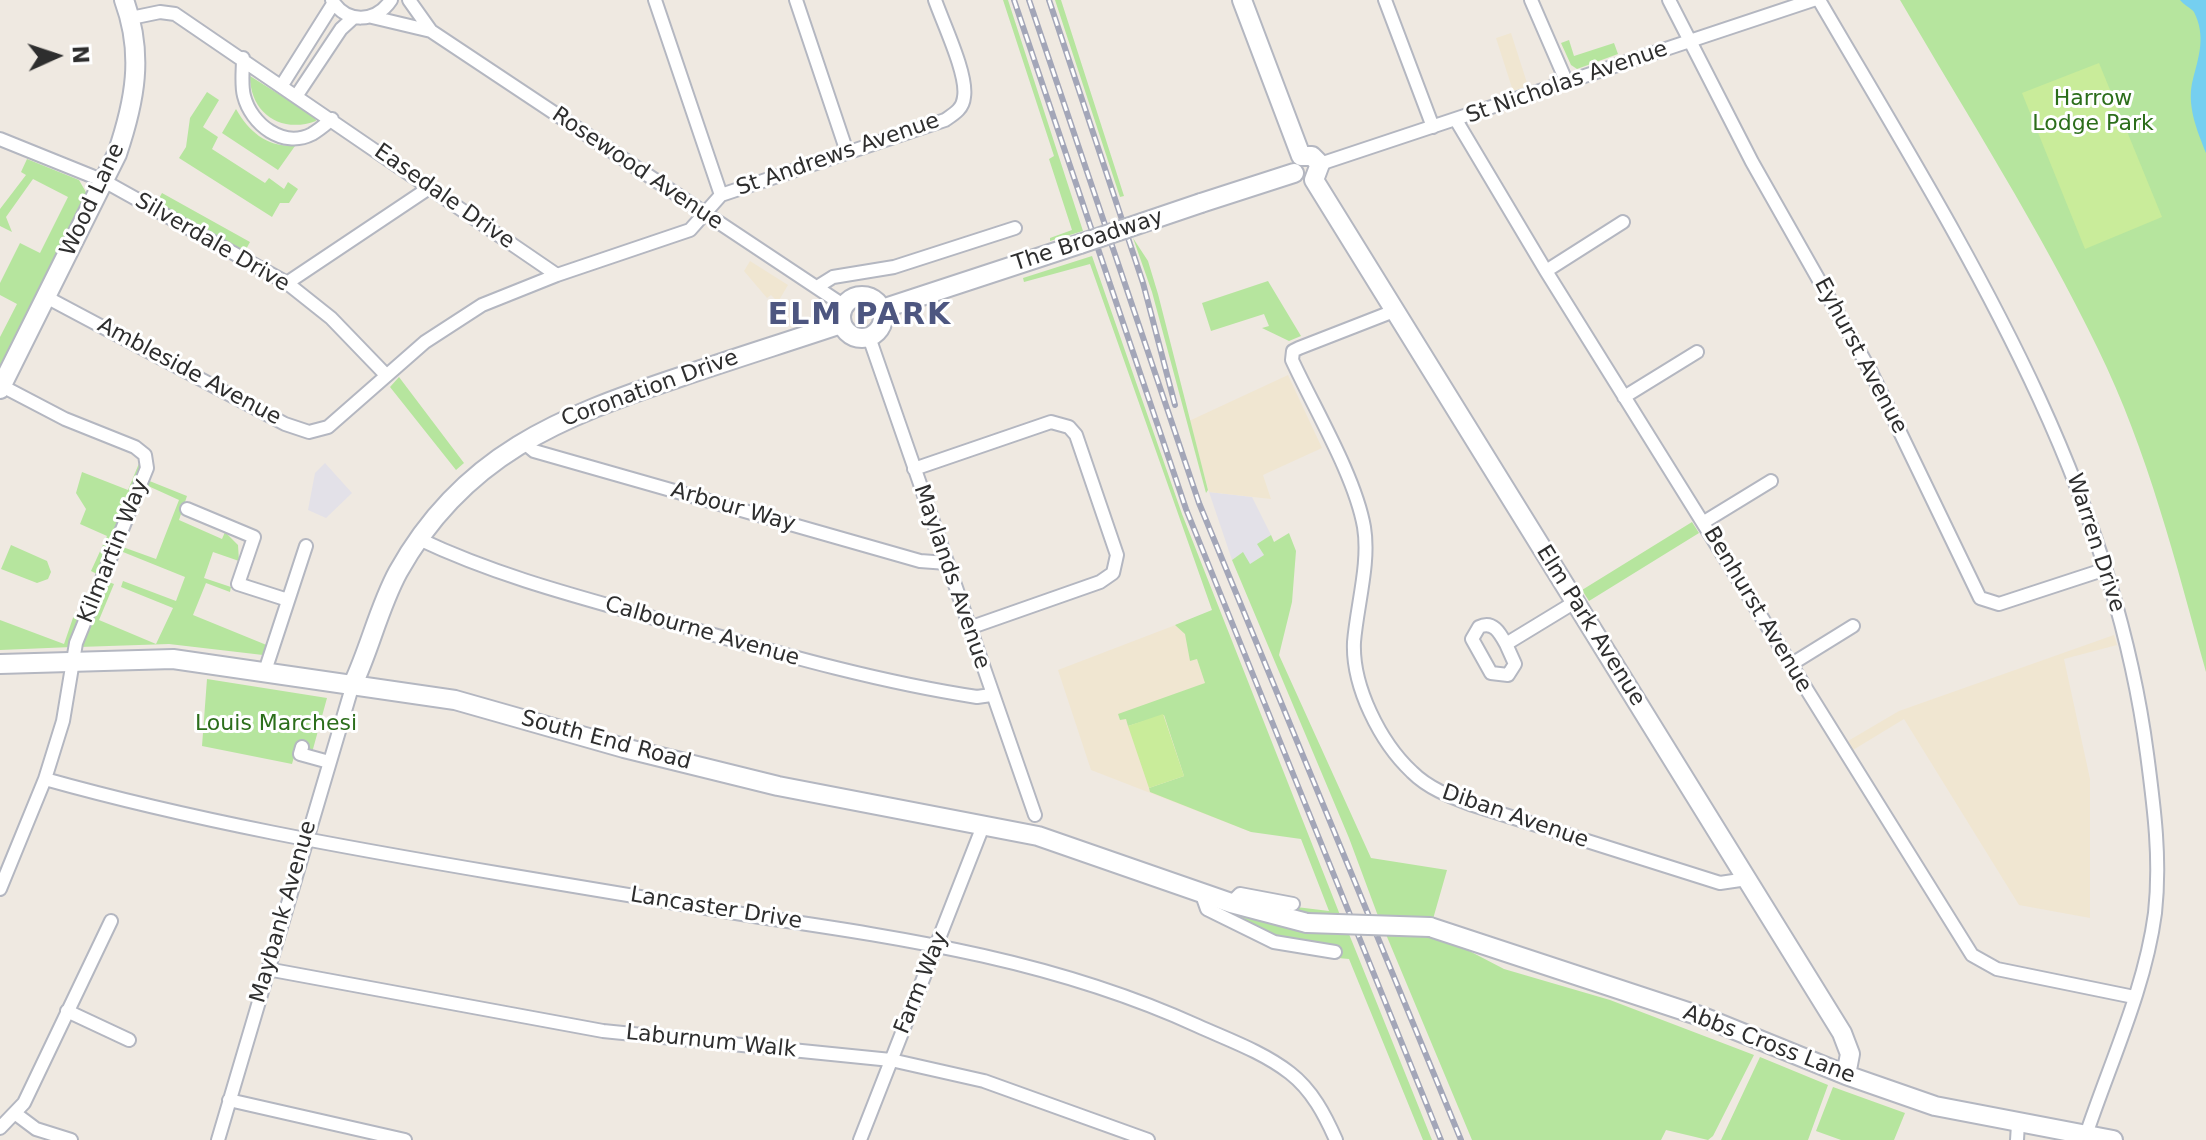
<!DOCTYPE html>
<html>
<head>
<meta charset="utf-8">
<style>
	body { margin:0 }
	#map { position:relative; width:2206px; height:1140px; overflow:hidden; background:#efe9e1; font-family:"DejaVu Sans",sans-serif }
	canvas { display:block }
	.north { position:absolute; left:16px; top:16px; width:80px; height:80px; -webkit-text-stroke:6px #fff; paint-order:stroke; rotate:87deg; font-size:22px; font-weight:700; line-height:32px; text-align:center; color:#2e2e2e }
	.north::after { content:''; display:block; margin:auto; width:28px; height:36px; background:#2e2e2e; clip-path:polygon(50% 0,100% 100%,50% 72%,0 100%) }
</style>
</head>
<body>
<div id="map">
<canvas width="2206" height="1140"></canvas>
<div class="north">N</div>
</div>
<script>
const context = document.querySelector('canvas').getContext('2d');
context.lineJoin = 'round';
function fillPath(path, color) { context.fillStyle = color; context.fill(path, 'evenodd'); }
function strokePath(path, color, width, dash) { context.strokeStyle = color; context.lineWidth = width; context.lineCap = dash ? 'butt' : 'round'; context.setLineDash(dash || []); context.stroke(path); }
function label(font, color, halo, rows, align = 'center') {
  context.font = font + ' "DejaVu Sans",sans-serif'; context.lineWidth = 6; context.setLineDash([]); context.textBaseline = 'middle'; context.strokeStyle = halo; context.fillStyle = color; for (const [text, x, y, turn = 0] of rows) {
    context.save(); context.translate(x, y); context.rotate((+turn || 0) * Math.PI / 180); context.textAlign = isNaN(turn) ? turn : align; if (halo) context.strokeText(text, 0, 0); context.fillText(text, 0, 0); context.restore();
  }
}
fillPath(new Path2D(`
	M 325,463 L 352,493 L 326,518 L 308,510 L 315,473 Z
	M 1209,492 L 1252,497 L 1271,535 L 1258,544 L 1264,555 L 1249,565 L 1242,553 L 1232,560 Z`), '#e3e1e8');
fillPath(new Path2D(`
	M 1511,33 L 1528,86 L 1513,91 L 1496,38 Z
	M 750,261 L 788,285 L 778,302 L 771,295 L 767,298 L 744,271 Z
	M 1288,375 L 1322,448 L 1263,475 L 1271,499 L 1209,492 L 1189,421 Z
	M 1212,611 L 1251,832 L 1091,770 L 1058,670 Z
	M 2114,635 L 2117,645 L 2064,659 L 2090,779 L 2090,918 L 2019,905 L 1904,719 L 1853,750 L 1848,741 L 1899,711 Z`), '#f0e6d1');
fillPath(new Path2D(`
	M 1003,0 L 1008,0 L 1083,231 L 1050,241 L 1050,238 L 1072,230 L 1049,159 L 1054,156 Z
	M 1055,0 L 1061,0 L 1124,196 L 1120,197 Z
	M 1900,0 L 2206,0 L 2206,672 C 2176,563 2148,451 2098,349 C 2040,229 1967,115 1900,0 Z
	M 1569,40 L 1574,56 L 1614,43 L 1618,54 L 1577,69 L 1571,65 L 1561,43 Z
	M 250,76 L 315,117 L 316,121 C 281,134 250,113 250,76 Z
	M 207,92 L 219,100 L 203,127 L 218,137 L 212,149 L 265,183 L 269,178 L 284,189 L 288,182 L 298,189 L 289,203 L 280,203 L 272,217 L 179,158 L 186,147 L 190,118 Z
	M 236,109 C 249,132 267,147 295,146 L 278,170 L 222,133 Z
	M 27,159 L 79,180 L 87,194 L 0,370 L 0,337 L 17,304 L 0,295 L 0,283 L 20,243 L 40,253 L 68,197 L 33,179 L 6,217 L 12,232 L 0,226 L 0,209 L 26,175 L 21,172 Z
	M 162,193 L 250,242 L 245,251 L 157,202 Z
	M 1133,238 L 1148,261 L 1158,294 L 1208,490 L 1206,493 L 1152,292 Z
	M 1092,256 L 1182,514 L 1340,915 L 1298,913 L 1280,905 L 1329,911 L 1301,839 L 1251,832 L 1150,792 L 1149,788 L 1184,776 L 1164,715 L 1128,726 L 1126,719 L 1120,720 L 1118,714 L 1205,683 L 1197,659 L 1190,661 L 1185,634 L 1175,625 L 1212,610 L 1090,264 L 1024,282 L 1023,278 Z
	M 1268,281 L 1301,336 L 1289,341 L 1262,328 L 1269,326 L 1264,314 L 1211,331 L 1202,303 Z
	M 399,377 L 464,463 L 456,470 L 390,387 Z
	M 140,461 L 145,464 L 99,575 L 91,571 L 107,536 L 80,524 L 86,509 L 76,493 L 82,472 L 128,490 Z
	M 147,480 L 187,496 L 179,520 L 222,539 L 225,532 L 238,545 L 239,561 L 213,552 L 204,578 L 231,587 L 230,592 L 206,583 L 193,615 L 269,646 L 263,655 L 169,644 L 79,647 L 106,581 L 114,584 L 99,620 L 156,644 L 173,608 L 121,587 L 123,581 L 176,601 L 185,577 L 118,550 L 120,546 L 156,559 L 179,500 L 146,485 Z
	M 1692,522 L 1699,533 L 1589,601 L 1582,590 Z
	M 1289,533 L 1296,551 L 1292,602 L 1279,655 L 1371,858 L 1447,870 L 1433,919 L 1378,916 L 1349,838 L 1232,560 L 1243,552 L 1250,564 L 1264,555 L 1257,544 L 1271,535 L 1274,542 Z
	M 11,545 L 47,561 L 51,572 L 48,579 L 37,583 L 1,569 Z
	M 75,612 L 84,615 L 72,647 L 0,650 L 0,620 L 64,644 Z
	M 207,679 L 327,698 L 310,760 L 294,757 L 292,764 L 202,746 Z
	M 1229,908 L 1349,934 L 1432,1140 L 1423,1140 L 1349,959 L 1338,958 L 1337,945 L 1313,941 L 1310,945 L 1273,938 L 1227,913 Z
	M 1385,932 L 1429,936 L 1452,942 L 1504,969 L 1610,1000 L 1754,1055 L 1713,1136 L 1708,1140 L 1666,1130 L 1661,1140 L 1472,1140 Z
	M 1760,1057 L 1828,1085 L 1808,1140 L 1721,1140 Z
	M 1833,1087 L 1905,1113 L 1894,1140 L 1841,1140 L 1816,1131 Z`), '#b6e59e');
fillPath(new Path2D(`
	M 2099,63 L 2162,217 L 2085,249 L 2022,93 Z
	M 1163,714 L 1184,776 L 1149,788 L 1128,726 Z`), '#c9ec9a');
fillPath(new Path2D(`
	M 2180,0 L 2206,0 L 2206,153 C 2197,130 2186,105 2193,79 C 2199,56 2206,36 2194,12 C 2191,8 2184,5 2180,0 Z`), '#75cff0');
const street = new Path2D(`
	M 332,0 C 346,24 376,23 391,0
	M 409,0 L 431,31
	M 655,0 L 721,195
	M 796,0 L 847,152
	M 1385,0 L 1433,127
	M 1531,0 L 1567,83
	M 1669,0 L 1752,162 L 1871,372 L 1980,598 L 1999,604 L 2106,569
	M 1819,0 C 1959,240 2110,472 2147,754 C 2154,807 2161,859 2155,913 C 2145,989 2110,1063 2086,1135
	M 372,17 L 431,31 L 843,305
	M 131,18 L 160,12 L 175,14 L 557,275
	M 243,58 C 243,70 241,85 244,96 C 251,124 283,149 312,134 C 319,130 326,124 332,119
	M 282,85 L 333,4
	M 297,95 L 341,29 L 353,18
	M 1456,120 L 1546,271 L 1972,955 L 1997,969 L 2134,997
	M 0,139 L 104,181 L 287,283 L 331,318 L 386,375
	M 1320,164 L 1813,0
	M 1546,271 L 1623,222
	M 287,283 L 429,188
	M 817,287 L 833,277 L 894,267 L 1015,228
	M 46,297 L 285,424 L 309,432 L 328,427 L 425,342 L 482,305 L 557,275 L 690,230 L 721,195 L 945,120 C 954,114 963,109 964,97 C 968,75 943,23 935,0
	M 1394,311 L 1299,348 L 1293,351 L 1292,360 C 1314,408 1355,476 1364,527 C 1370,563 1357,605 1354,642 C 1352,686 1380,742 1412,772 C 1428,788 1449,796 1470,804 L 1720,883 L 1747,879
	M 869,337 L 1035,815
	M 1624,397 L 1697,352
	M 522,441 L 534,451 L 920,561 L 947,563
	M 914,469 L 1051,422 L 1069,427 L 1076,435 L 1117,555 L 1113,573 L 1100,582 L 969,628
	M 187,509 L 254,537 L 238,584 L 288,600
	M 1704,522 L 1771,481
	M 419,539 C 499,577 583,598 668,622 C 771,651 872,681 977,697 L 991,695
	M 1506,644 C 1500,633 1493,620 1479,627 L 1472,639 L 1491,673 L 1508,675 L 1515,664 L 1506,644 L 1575,602
	M 1790,665 L 1853,626
	M 265,671 L 306,546
	M 302,747 L 300,754 L 329,762
	M 45,779 C 195,821 348,848 502,874 C 588,889 674,903 760,917 C 911,939 1058,962 1198,1026 C 1229,1040 1263,1052 1290,1073 C 1312,1090 1325,1115 1336,1140
	M 0,889 L 45,779 L 63,721 L 76,643 L 147,468 L 145,455 L 135,447 L 65,419 L 2,386
	M 1201,892 L 1207,909 L 1274,942 L 1335,952
	M 1231,903 L 1240,894 L 1293,904
	M 267,969 L 603,1031 L 891,1060 L 984,1081 L 1148,1140
	M 67,1011 L 129,1040
	M 229,1100 L 405,1140
	M 16,1114 L 36,1129 L 71,1140
	M 0,1128 L 24,1103 L 111,921
	M 218,1140 L 353,684
	M 860,1140 L 983,826
	M 2017,1140 L 2018,1124`);
const secondary = new Path2D(`
	M 1242,0 L 1301,156
	M 1301,156 L 1312,156 L 1320,164 L 1314,180
	M 1314,180 L 1842,1033 L 1850,1054 L 1846,1075
	M 1201,203 L 1294,173
	M841 317a21 21 0 1 1 42 0a21 21 0 1 1-42 0Z
	M 882,309 L 1080,244
	M 0,389 L 117,154 C 135,101 144,54 124,0
	M 0,664 L 173,659 L 455,700 L 624,748 L 778,786 L 1038,836 L 1231,903 L 1307,923
	M 353,684 C 370,648 379,607 398,572 C 463,455 560,417 680,377 C 733,359 787,342 841,324
	M 1430,927 L 1703,1017 L 1846,1075 L 1935,1106 L 2113,1140`);
strokePath(street, '#b4b7c1', 16);
strokePath(secondary, '#b4b7c1', 22);
strokePath(street, '#fff', 12);
strokePath(secondary, '#fff', 18);
const rail = new Path2D(`
	M 1014,0 L 1186,509 L 1441,1140
	M 1029,0 L 1199,503 L 1461,1140
	M 1049,0 L 1143,283 L 1175,405`);
strokePath(rail, '#a3a6b8', 6);
strokePath(rail, '#fff', 3, [9]);
const secondaryBridge = new Path2D(`
	M 1080,244 L 1201,203
	M 1307,923 L 1430,927`);
strokePath(secondaryBridge, '#b4b7c1', 22, []);
strokePath(secondaryBridge, '#fff', 18);
label('22px', '#2e2e2e', '#fff', [
	["St Nicholas Avenue",1567,83,-19],
	["St Andrews Avenue",838,155,-19],
	["Rosewood Avenue",637,169,34],
	["Easedale Drive",444,197,35],
	["Wood Lane",93,200,-65],
	["The Broadway",1088,241,-18],
	["Silverdale Drive",212,243,30],
	["Eyhurst Avenue",1860,356,62],
	["Ambleside Avenue",189,372,28],
	["Coronation Drive",650,389,-20],
	["Arbour Way",733,508,16],
	["Warren Drive",2095,543,72],
	["Kilmartin Way",114,551,-68],
	["Maylands Avenue",951,577,71],
	["Benhurst Avenue",1757,610,59],
	["Elm Park Avenue",1590,626,58],
	["Calbourne Avenue",702,632,16],
	["South End Road",606,741,15],
	["Diban Avenue",1515,817,19],
	["Lancaster Drive",716,909,9],
	["Maybank Avenue",284,912,-74],
	["Farm Way",922,983,-68],
	["Laburnum Walk",711,1042,6],
	["Abbs Cross Lane",1769,1045,21]
]);
label('22px', '#2c6e1b', '#fff', [
	["Harrow",2093,99],
	["Lodge Park",2093,124],
	["Louis Marchesi",276,724]
]);
context.letterSpacing = '2px';
label('bold 30px', '#4d5680', '#fff', [
	["ELM PARK",860,316]
]);
context.letterSpacing = '0px';
</script>
</body>
</html>
